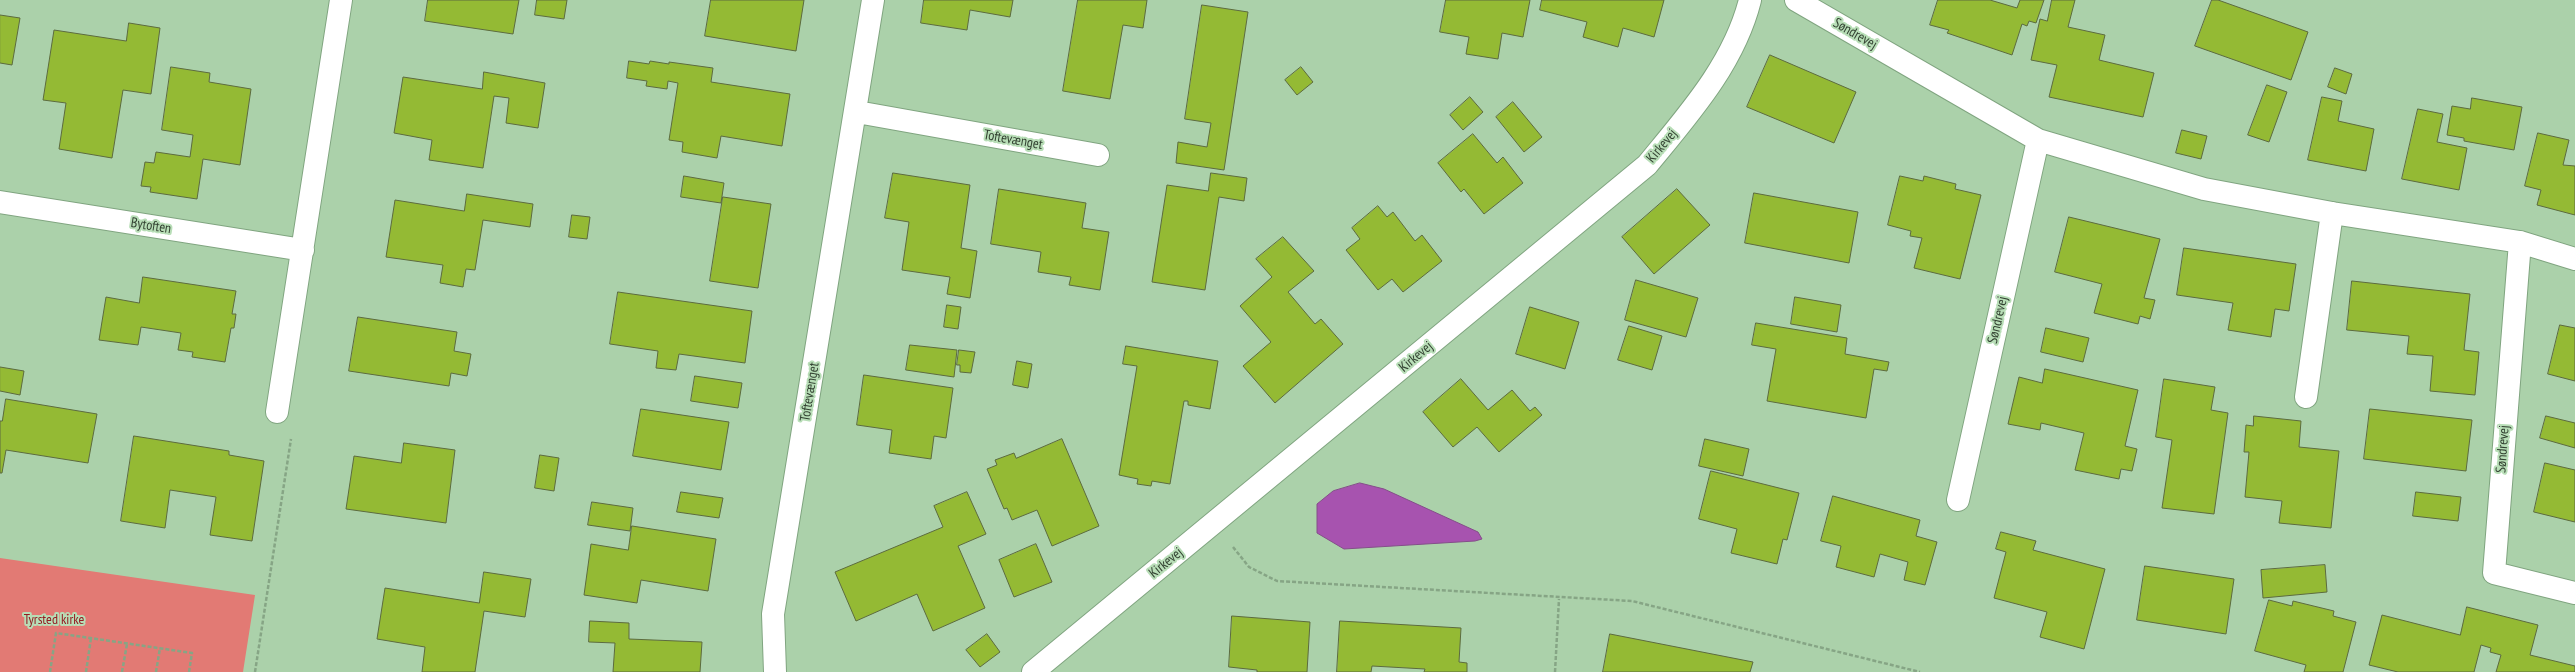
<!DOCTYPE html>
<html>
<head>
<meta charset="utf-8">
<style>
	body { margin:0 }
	canvas { display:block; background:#abd1aa }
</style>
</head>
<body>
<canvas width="2575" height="672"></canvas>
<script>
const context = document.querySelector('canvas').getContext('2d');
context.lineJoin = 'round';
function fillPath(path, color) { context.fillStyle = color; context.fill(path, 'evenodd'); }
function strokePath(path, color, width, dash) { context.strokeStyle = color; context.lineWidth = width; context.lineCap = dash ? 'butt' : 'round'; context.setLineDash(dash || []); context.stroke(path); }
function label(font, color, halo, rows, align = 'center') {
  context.font = font + ' "PT Sans Narrow",sans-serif'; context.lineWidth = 4; context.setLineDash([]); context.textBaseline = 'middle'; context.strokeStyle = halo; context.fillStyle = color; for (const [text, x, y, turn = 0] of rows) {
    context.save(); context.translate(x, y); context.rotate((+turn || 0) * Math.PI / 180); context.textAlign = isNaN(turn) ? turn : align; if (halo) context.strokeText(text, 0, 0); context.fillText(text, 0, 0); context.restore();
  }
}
fillPath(new Path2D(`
	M 0,558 L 255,595 L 243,672 L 0,672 Z`), '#e27a74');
const water = new Path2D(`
	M 1360,483 L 1384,489 L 1478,532 L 1482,539 L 1475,541 L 1344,549 L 1317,533 L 1317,504 L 1333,491 Z`);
fillPath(water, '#a753af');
strokePath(water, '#844e89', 1);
const building = new Path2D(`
	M 428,0 L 519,0 L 513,34 L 425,21 Z
	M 537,0 L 567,0 L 564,19 L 535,15 Z
	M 711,0 L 804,0 L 796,51 L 705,36 Z
	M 924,0 L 1013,0 L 1010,17 L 970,10 L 967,30 L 921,23 Z
	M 1078,0 L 1147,0 L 1143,28 L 1123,25 L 1110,99 L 1063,91 Z
	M 1446,0 L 1530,0 L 1523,37 L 1502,33 L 1498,59 L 1466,54 L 1469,37 L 1440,32 Z
	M 1542,0 L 1664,0 L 1654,37 L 1623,28 L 1618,47 L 1583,37 L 1587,22 L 1540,10 Z
	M 1938,0 L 1990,0 L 2017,8 L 2020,0 L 2044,0 L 2036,23 L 2029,21 L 2027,26 L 2022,24 L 2012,55 L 1947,33 L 1949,30 L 1930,25 Z
	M 2052,0 L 2075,0 L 2068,27 L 2105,35 L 2099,60 L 2154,73 L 2143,117 L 2049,97 L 2057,65 L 2031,60 L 2040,19 L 2047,21 Z
	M 2212,0 L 2218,0 L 2308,32 L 2291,80 L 2195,46 Z
	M 1202,5 L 1248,12 L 1224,170 L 1176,163 L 1178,142 L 1207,147 L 1211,123 L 1185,119 Z
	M 0,15 L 20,18 L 12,65 L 0,63 Z
	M 129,23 L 160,28 L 151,94 L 123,90 L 112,158 L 59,149 L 66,103 L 43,100 L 54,30 L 126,41 Z
	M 1770,55 L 1856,92 L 1834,143 L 1747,107 Z
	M 629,61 L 649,64 L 650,61 L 669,64 L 669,62 L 713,68 L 711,82 L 790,94 L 782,146 L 721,136 L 717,158 L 682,152 L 683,142 L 669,140 L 678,83 L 668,81 L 667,89 L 646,86 L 647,81 L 627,78 Z
	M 171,67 L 210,73 L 209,82 L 251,89 L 240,165 L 203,159 L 197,199 L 150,192 L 151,187 L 141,186 L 145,162 L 154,163 L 156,152 L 190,157 L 193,135 L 162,130 Z
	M 1301,67 L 1313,82 L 1297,95 L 1285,80 Z
	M 2335,68 L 2352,74 L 2346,94 L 2328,87 Z
	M 484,72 L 545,83 L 538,128 L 506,123 L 509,98 L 494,96 L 483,168 L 429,160 L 432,140 L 394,133 L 403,77 L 482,89 Z
	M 2267,85 L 2287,92 L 2269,142 L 2248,135 Z
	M 1470,97 L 1483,112 L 1463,130 L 1450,115 Z
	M 2322,97 L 2342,101 L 2338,121 L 2374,129 L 2366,171 L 2308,160 Z
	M 2472,98 L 2522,107 L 2514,150 L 2464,141 L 2464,138 L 2447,135 L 2452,106 L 2470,109 Z
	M 1513,102 L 1542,137 L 1524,152 L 1496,117 Z
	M 2418,109 L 2443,114 L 2437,142 L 2467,148 L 2459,190 L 2402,179 Z
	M 2182,130 L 2207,136 L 2201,159 L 2176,153 Z
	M 2538,133 L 2569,140 L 2563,165 L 2575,166 L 2575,215 L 2537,205 L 2541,190 L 2525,186 Z
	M 1473,134 L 1497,163 L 1503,157 L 1523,183 L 1484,214 L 1464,189 L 1461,192 L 1438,163 Z
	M 893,173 L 970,185 L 961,248 L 977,251 L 970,298 L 947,294 L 950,277 L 902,270 L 909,222 L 885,218 Z
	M 1211,173 L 1247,178 L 1244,201 L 1219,197 L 1205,290 L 1152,282 L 1167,185 L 1208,191 Z
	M 684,176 L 724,183 L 721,203 L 681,197 Z
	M 1900,176 L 1923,181 L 1924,176 L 1956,184 L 1955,189 L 1981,195 L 1960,279 L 1914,268 L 1922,238 L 1910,236 L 1911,231 L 1888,225 Z
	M 999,189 L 1086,203 L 1082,228 L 1109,232 L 1100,290 L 1069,285 L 1071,277 L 1038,272 L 1041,252 L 991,244 Z
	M 1677,189 L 1710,225 L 1654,274 L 1622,237 Z
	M 1754,193 L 1858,212 L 1849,263 L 1745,243 Z
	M 467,194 L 533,204 L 530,227 L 483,220 L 475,270 L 466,269 L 463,287 L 440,283 L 443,265 L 386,257 L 395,200 L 464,211 Z
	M 723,197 L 771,204 L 758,288 L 710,281 Z
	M 1378,206 L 1387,217 L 1393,212 L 1415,241 L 1422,235 L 1442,261 L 1403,292 L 1392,279 L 1378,290 L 1346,250 L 1360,239 L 1352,228 Z
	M 572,215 L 590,217 L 587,239 L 569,237 Z
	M 2069,217 L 2160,239 L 2144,298 L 2155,300 L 2150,319 L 2140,316 L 2138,324 L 2094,313 L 2102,284 L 2055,272 Z
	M 1283,237 L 1314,271 L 1288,292 L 1315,324 L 1321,319 L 1343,344 L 1275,403 L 1243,366 L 1271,342 L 1240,306 L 1272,277 L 1256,259 Z
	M 2184,248 L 2296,264 L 2289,311 L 2275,309 L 2271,337 L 2228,330 L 2233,303 L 2177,295 Z
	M 143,277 L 236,291 L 232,314 L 236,314 L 234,328 L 231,328 L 225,362 L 192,357 L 193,352 L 178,350 L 181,333 L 141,327 L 138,345 L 99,340 L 106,297 L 139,303 Z
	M 1636,280 L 1698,298 L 1686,337 L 1625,320 Z
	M 2352,281 L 2470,294 L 2464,350 L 2479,352 L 2475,395 L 2430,391 L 2433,356 L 2407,354 L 2409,336 L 2347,330 Z
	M 618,292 L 752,311 L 745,363 L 679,354 L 676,370 L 656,368 L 658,351 L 610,344 Z
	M 1795,297 L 1841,305 L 1837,332 L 1791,324 Z
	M 947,305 L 961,307 L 958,329 L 944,327 Z
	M 1530,307 L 1579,322 L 1565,369 L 1516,354 Z
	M 358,317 L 457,332 L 454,351 L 471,354 L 467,376 L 451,373 L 449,386 L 349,371 Z
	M 1756,323 L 1847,338 L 1845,354 L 1889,362 L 1887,371 L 1874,369 L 1866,418 L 1767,401 L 1776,349 L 1752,345 Z
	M 2560,325 L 2575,328 L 2575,381 L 2548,374 Z
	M 1629,326 L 1662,336 L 1652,370 L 1618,360 Z
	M 2046,328 L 2089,338 L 2083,362 L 2041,352 Z
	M 910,345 L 957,350 L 954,377 L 906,370 Z
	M 1126,346 L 1218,361 L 1210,409 L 1188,405 L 1188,401 L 1184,401 L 1170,484 L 1152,481 L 1151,486 L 1137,484 L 1138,479 L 1119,475 L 1137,366 L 1123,364 Z
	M 959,350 L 975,352 L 971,373 L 960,372 L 960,365 L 957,365 Z
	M 1017,361 L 1032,364 L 1028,388 L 1013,385 Z
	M 0,367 L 24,371 L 20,395 L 0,391 Z
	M 2045,369 L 2138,390 L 2125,446 L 2137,449 L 2132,471 L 2121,469 L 2119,479 L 2075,470 L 2084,433 L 2041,423 L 2040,430 L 2008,424 L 2019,377 L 2042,383 Z
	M 864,375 L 953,388 L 946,438 L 934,436 L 931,459 L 889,453 L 892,430 L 857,425 Z
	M 695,376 L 742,383 L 738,408 L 691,401 Z
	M 1461,379 L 1488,410 L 1512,390 L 1530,411 L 1535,407 L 1542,415 L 1499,452 L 1477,427 L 1453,447 L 1423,412 Z
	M 2164,379 L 2215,387 L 2211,410 L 2228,413 L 2214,514 L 2162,508 L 2172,440 L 2156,437 Z
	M 6,399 L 97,414 L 88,463 L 6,450 L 2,473 L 0,473 L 0,421 L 2,421 Z
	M 641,409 L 729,422 L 721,470 L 633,456 Z
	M 2370,409 L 2472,420 L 2466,471 L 2364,459 Z
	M 2254,416 L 2301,421 L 2299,447 L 2339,451 L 2331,528 L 2279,523 L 2282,501 L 2245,497 L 2249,452 L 2244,452 L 2246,425 L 2253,426 Z
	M 2546,416 L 2575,423 L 2575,448 L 2540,438 Z
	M 134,436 L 229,451 L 229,455 L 264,461 L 252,541 L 210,535 L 216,497 L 170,490 L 165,528 L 121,521 Z
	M 1062,439 L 1099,526 L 1052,546 L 1037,510 L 1012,520 L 1007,508 L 1004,509 L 987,469 L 997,465 L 995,460 L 1014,453 L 1016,458 Z
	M 1705,439 L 1749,449 L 1743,476 L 1699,466 Z
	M 404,443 L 455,450 L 446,523 L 346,509 L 354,456 L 401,463 Z
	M 540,455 L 559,458 L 554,491 L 535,488 Z
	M 2545,463 L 2575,470 L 2575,522 L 2534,512 Z
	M 1711,471 L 1799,493 L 1787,540 L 1783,539 L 1777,564 L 1731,553 L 1737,529 L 1699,519 Z
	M 681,492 L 723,498 L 719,518 L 677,512 Z
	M 967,492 L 986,534 L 958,546 L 985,608 L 933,631 L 917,594 L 856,621 L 835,572 L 943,527 L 934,506 Z
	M 2416,492 L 2461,497 L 2458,521 L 2413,516 Z
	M 1833,496 L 1920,520 L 1916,536 L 1937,542 L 1925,585 L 1904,580 L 1908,562 L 1880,554 L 1874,577 L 1836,567 L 1841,546 L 1821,541 Z
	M 592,502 L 633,508 L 630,531 L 588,525 Z
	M 632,526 L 716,539 L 708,591 L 641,580 L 637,603 L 584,595 L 591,544 L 628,550 Z
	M 2001,532 L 2036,541 L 2033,550 L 2105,569 L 2084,649 L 2040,637 L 2047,612 L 1994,598 L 2006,552 L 1996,549 Z
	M 1036,544 L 1052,582 L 1014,597 L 999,560 Z
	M 2325,565 L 2327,592 L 2263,598 L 2261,570 Z
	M 2145,566 L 2234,579 L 2226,634 L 2137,620 Z
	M 484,572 L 531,579 L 525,617 L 484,611 L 475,672 L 422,672 L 425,647 L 377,639 L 385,588 L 479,603 Z
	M 2269,600 L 2292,606 L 2293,601 L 2334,611 L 2333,616 L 2356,622 L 2343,672 L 2304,672 L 2306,665 L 2255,651 Z
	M 2467,607 L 2538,625 L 2530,655 L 2575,666 L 2575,672 L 2496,672 L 2501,655 L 2490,652 L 2491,648 L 2481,645 L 2474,672 L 2398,672 L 2369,665 L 2382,615 L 2460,635 Z
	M 1232,616 L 1310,622 L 1307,672 L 1257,672 L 1257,670 L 1229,667 Z
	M 590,621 L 629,623 L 629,639 L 702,642 L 700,672 L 613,672 L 615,643 L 589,642 Z
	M 1340,621 L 1461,628 L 1459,662 L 1467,663 L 1467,672 L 1424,672 L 1425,669 L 1372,666 L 1371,672 L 1337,672 Z
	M 987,634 L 1000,652 L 980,667 L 966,650 Z
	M 1610,634 L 1753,662 L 1750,672 L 1603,672 Z`);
fillPath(building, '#94ba34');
strokePath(building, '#5c6b3f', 1);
const minor = new Path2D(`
	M 1796,0 L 2038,140 L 2204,189 L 2332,213 L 2520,242 L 2575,259
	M 857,112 L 1098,155
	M 0,202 L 303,250
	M 2520,242 L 2494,573 L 2575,593
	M 2306,397 L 2332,213
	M 277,412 L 341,0
	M 1958,500 L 2038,140
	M 775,672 L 773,614 L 873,0
	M 1033,672 L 1647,165 C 1688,115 1734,64 1750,0`);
strokePath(minor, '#80a580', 24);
strokePath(new Path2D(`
	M 1233,547 L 1249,567 L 1277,581 L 1632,601 L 1920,672
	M 50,672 L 56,633 L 192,653 L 189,672
	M 86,672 L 91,638
	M 122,672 L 127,644
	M 156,672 L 160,648
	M 255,672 L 291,439
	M 1555,672 L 1559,599`), '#86a585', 2.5, [4, 2]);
strokePath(minor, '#fff', 22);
label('14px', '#324131', '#b8deb7', [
	["Søndrevej",1855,34,30],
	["Toftevænget",1013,140,10],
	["Kirkevej",1662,146,-50],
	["Bytoften",151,226,9],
	["Søndrevej",1998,320,-77],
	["Kirkevej",1416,357,-40],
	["Toftevænget",810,392,-81],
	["Søndrevej",2503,449,-86],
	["Kirkevej",1166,563,-39]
]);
label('14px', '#931c22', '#b8deb7', [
	["Tyrsted kirke",54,620]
]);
</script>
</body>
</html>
